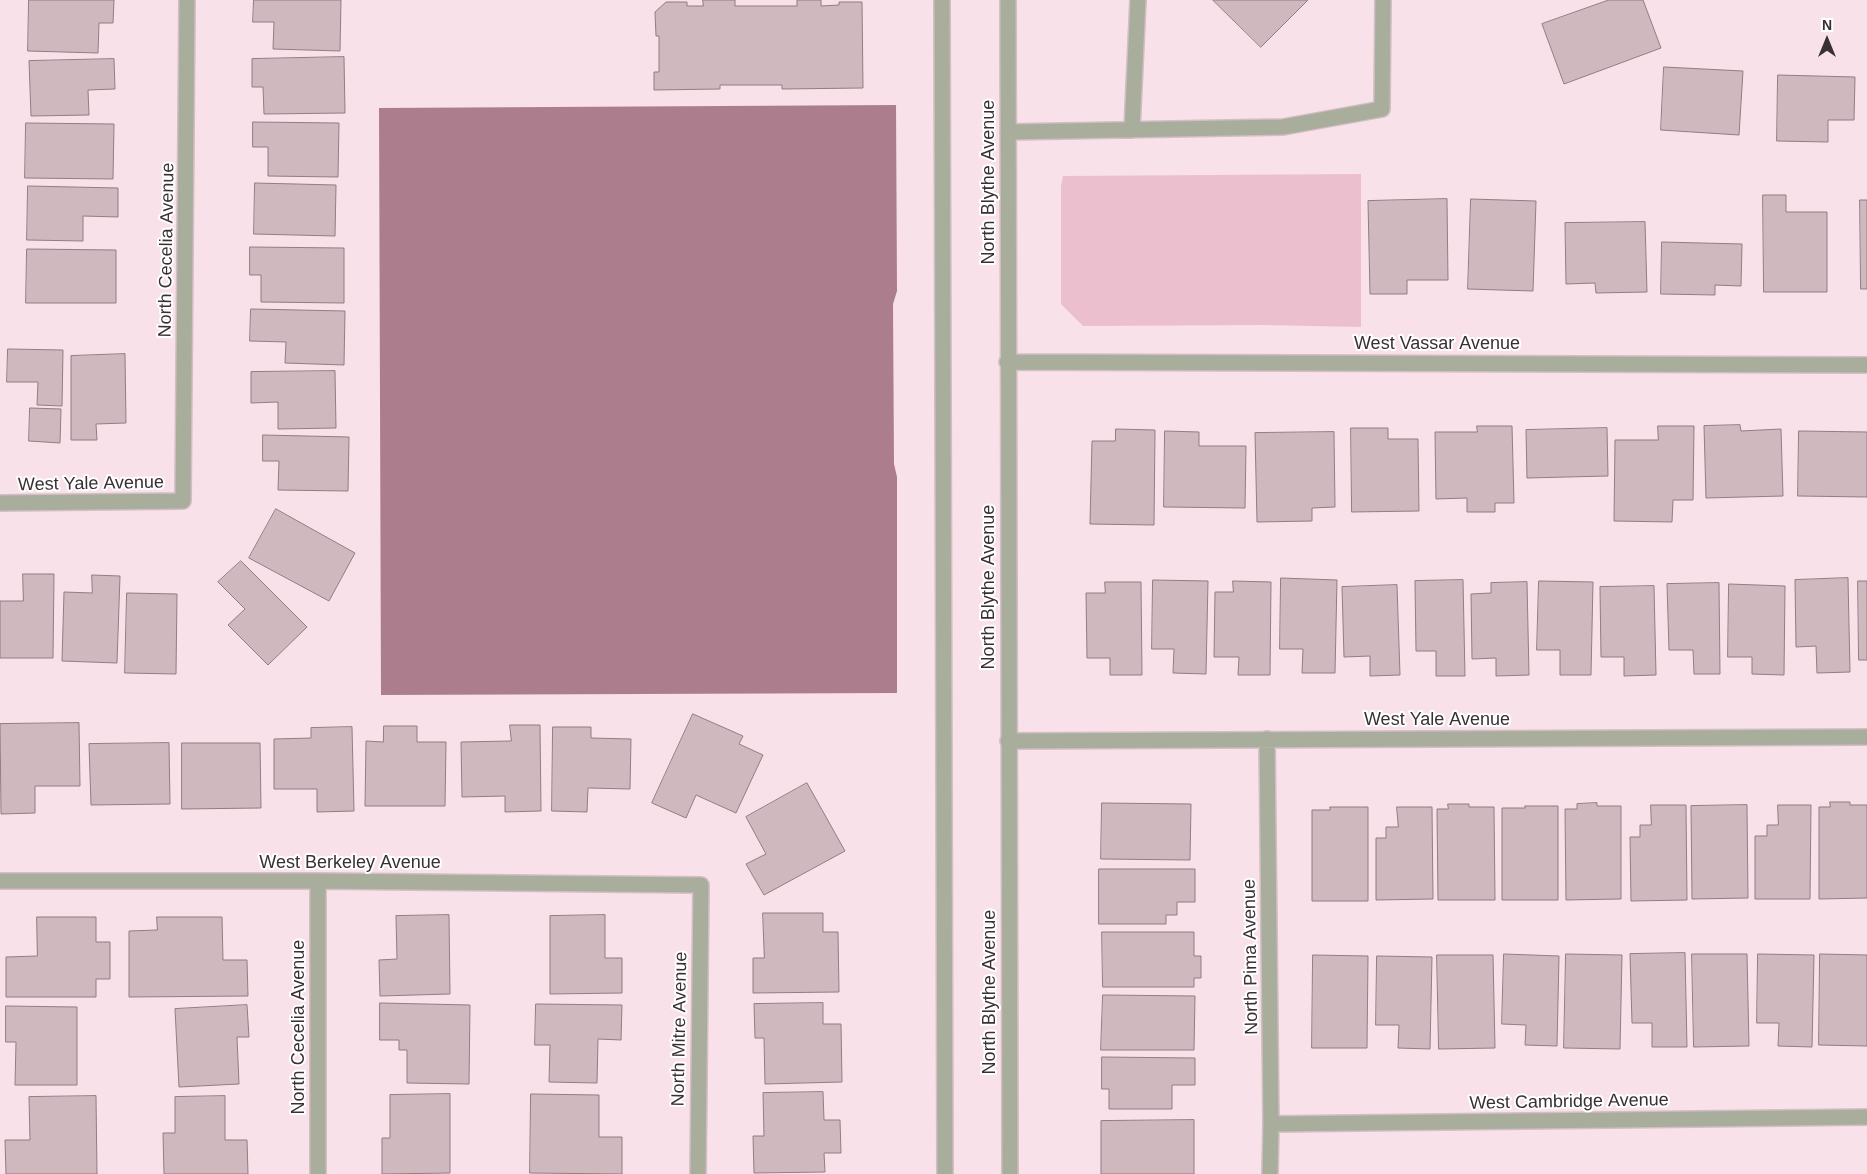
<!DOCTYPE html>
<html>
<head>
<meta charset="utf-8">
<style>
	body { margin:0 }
	#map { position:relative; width:1867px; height:1174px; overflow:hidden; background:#f8e1e8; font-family:Helvetica,sans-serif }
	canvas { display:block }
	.north { position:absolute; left:1802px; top:15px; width:50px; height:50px; -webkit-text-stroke:4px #fff; paint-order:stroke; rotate:0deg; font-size:14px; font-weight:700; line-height:20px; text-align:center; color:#393032 }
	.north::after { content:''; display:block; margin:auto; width:18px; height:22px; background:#393032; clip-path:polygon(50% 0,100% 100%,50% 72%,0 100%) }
</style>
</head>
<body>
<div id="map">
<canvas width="1867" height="1174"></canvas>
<div class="north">N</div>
</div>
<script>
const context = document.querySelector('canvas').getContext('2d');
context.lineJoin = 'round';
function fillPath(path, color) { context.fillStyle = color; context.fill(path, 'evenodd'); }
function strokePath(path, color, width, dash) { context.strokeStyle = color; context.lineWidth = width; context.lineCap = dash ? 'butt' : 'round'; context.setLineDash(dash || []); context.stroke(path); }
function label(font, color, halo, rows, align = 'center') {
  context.font = font + ' Helvetica,sans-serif'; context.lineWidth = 4; context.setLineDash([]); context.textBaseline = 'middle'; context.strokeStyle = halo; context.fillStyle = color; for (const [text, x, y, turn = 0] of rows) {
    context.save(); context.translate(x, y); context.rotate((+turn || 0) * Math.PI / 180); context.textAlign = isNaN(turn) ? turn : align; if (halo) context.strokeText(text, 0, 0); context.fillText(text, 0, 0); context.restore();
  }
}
fillPath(new Path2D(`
	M 1361,174 L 1361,327 L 1264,325 L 1083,326 L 1061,304 L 1061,186 L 1063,176 Z`), '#ecbfce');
fillPath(new Path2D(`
	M 896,105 L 897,291 L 893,304 L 894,464 L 897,477 L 897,693 L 381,695 L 379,108 Z`), '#ac7e8d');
const building = new Path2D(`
	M 29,0 L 114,0 L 113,23 L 99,23 L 98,53 L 28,51 Z
	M 254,0 L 341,0 L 340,51 L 273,49 L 274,22 L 253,22 Z
	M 703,0 L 735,0 L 735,6 L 797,6 L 797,0 L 821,0 L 821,6 L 839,5 L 839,2 L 862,2 L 863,88 L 782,89 L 782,85 L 720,85 L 720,89 L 654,90 L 654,72 L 659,72 L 659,36 L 656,36 L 655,12 L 666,2 L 687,2 L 687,6 L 703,6 Z
	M 1213,0 L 1308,0 L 1261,47 Z
	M 1609,0 L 1643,0 L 1661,48 L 1564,84 L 1542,24 Z
	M 344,57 L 345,113 L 264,114 L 263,87 L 252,87 L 252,59 Z
	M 114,59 L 115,89 L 88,90 L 89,115 L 31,116 L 29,61 Z
	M 1664,67 L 1743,71 L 1739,135 L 1661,130 Z
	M 1778,75 L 1855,77 L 1854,120 L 1828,120 L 1828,142 L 1777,141 Z
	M 253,122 L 339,123 L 338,177 L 268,176 L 268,147 L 253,147 Z
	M 26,123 L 114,124 L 113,179 L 25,178 Z
	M 255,183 L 336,185 L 335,236 L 254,234 Z
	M 28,186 L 118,188 L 118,217 L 83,216 L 83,241 L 27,240 Z
	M 1763,195 L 1786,195 L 1786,212 L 1827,212 L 1827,292 L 1764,292 Z
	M 1447,199 L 1448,280 L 1407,280 L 1407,294 L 1370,294 L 1368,201 Z
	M 1471,199 L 1536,201 L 1533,291 L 1468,289 Z
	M 1860,200 L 1867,200 L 1867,289 L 1861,289 Z
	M 1645,222 L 1647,292 L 1596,293 L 1595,283 L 1566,284 L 1565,223 Z
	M 1662,242 L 1742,244 L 1741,286 L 1715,285 L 1715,295 L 1661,294 Z
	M 250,247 L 344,248 L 344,303 L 261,302 L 261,275 L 250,275 Z
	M 27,249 L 116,250 L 116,303 L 26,303 Z
	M 251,309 L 345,311 L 344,365 L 285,363 L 286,342 L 250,341 Z
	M 8,349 L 63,350 L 62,406 L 37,405 L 38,382 L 7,382 Z
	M 125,354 L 126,423 L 96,424 L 97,440 L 71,440 L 71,356 Z
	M 335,371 L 336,428 L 278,429 L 278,402 L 251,403 L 251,372 Z
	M 30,408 L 61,409 L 60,443 L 29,441 Z
	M 1740,425 L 1741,431 L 1781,429 L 1783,496 L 1706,498 L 1704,426 Z
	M 1477,426 L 1512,426 L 1514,503 L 1495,503 L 1495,512 L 1467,512 L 1467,498 L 1436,499 L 1435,432 L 1477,432 Z
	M 1658,426 L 1694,426 L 1693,500 L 1673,500 L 1672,522 L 1614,521 L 1615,440 L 1658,440 Z
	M 1351,428 L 1388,428 L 1388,439 L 1418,439 L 1419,511 L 1352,512 Z
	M 1607,428 L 1608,476 L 1527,478 L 1526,430 Z
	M 1116,429 L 1155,430 L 1154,525 L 1090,524 L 1092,441 L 1115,441 Z
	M 1165,431 L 1199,432 L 1199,446 L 1246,446 L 1245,508 L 1164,507 Z
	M 1799,431 L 1867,432 L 1867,497 L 1798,496 Z
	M 1334,432 L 1335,507 L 1312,508 L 1312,521 L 1257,522 L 1255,433 Z
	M 263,435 L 349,437 L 348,491 L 278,490 L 279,461 L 263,461 Z
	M 276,509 L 355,553 L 329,601 L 249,558 Z
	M 241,561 L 307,627 L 268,665 L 228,625 L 245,609 L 218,582 Z
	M 23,574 L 54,574 L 53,658 L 0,658 L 0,601 L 23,601 Z
	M 92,575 L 120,576 L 117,663 L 62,661 L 64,592 L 92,593 Z
	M 1281,578 L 1337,580 L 1335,673 L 1302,673 L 1303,649 L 1280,649 Z
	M 1848,578 L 1850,672 L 1817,673 L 1816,646 L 1796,647 L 1795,580 Z
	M 1153,580 L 1208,581 L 1206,674 L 1173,673 L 1174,649 L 1152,649 Z
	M 1463,580 L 1465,676 L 1436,676 L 1436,651 L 1416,651 L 1415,581 Z
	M 1233,581 L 1271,582 L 1270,675 L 1238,675 L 1239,657 L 1214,657 L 1215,592 L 1233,592 Z
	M 1539,581 L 1593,582 L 1591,675 L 1560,675 L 1560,650 L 1537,650 Z
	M 1858,581 L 1867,581 L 1867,660 L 1859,660 Z
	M 1105,582 L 1141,582 L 1142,675 L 1110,675 L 1110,658 L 1087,658 L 1086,593 L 1105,593 Z
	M 1527,582 L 1529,675 L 1496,676 L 1496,658 L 1472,659 L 1471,594 L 1491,593 L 1491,583 Z
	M 1719,583 L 1720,674 L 1694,674 L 1693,650 L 1669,650 L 1667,584 Z
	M 1729,584 L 1785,586 L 1784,675 L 1752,674 L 1752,657 L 1728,657 Z
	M 1397,585 L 1400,675 L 1370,676 L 1370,656 L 1344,657 L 1342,587 Z
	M 1654,586 L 1656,675 L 1624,676 L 1624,657 L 1601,657 L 1600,587 Z
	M 127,593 L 177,594 L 176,674 L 125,673 Z
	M 693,714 L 743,736 L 739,744 L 763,755 L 736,813 L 696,795 L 686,818 L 652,803 Z
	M 79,723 L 80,786 L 35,786 L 35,813 L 1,814 L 0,724 Z
	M 510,725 L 540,725 L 541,811 L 505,812 L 505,796 L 462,797 L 461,742 L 511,741 Z
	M 384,726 L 417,726 L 417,742 L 446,742 L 445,806 L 365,806 L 366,741 L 383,742 Z
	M 352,727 L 354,811 L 317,812 L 317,789 L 274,789 L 274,739 L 311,738 L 311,728 Z
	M 553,727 L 591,727 L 591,738 L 631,739 L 630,789 L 588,788 L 587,812 L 552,811 Z
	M 169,743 L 170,804 L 91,805 L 89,744 Z
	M 182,743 L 260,743 L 261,808 L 182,809 Z
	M 807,783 L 845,851 L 764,895 L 746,864 L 766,854 L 746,817 Z
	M 1830,802 L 1850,802 L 1850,805 L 1867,805 L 1867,898 L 1819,899 L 1819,807 L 1830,807 Z
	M 1102,803 L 1191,804 L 1190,860 L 1101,859 Z
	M 1597,803 L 1597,806 L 1621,806 L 1621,899 L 1566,900 L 1565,809 L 1577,809 L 1577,804 Z
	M 1448,804 L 1469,804 L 1469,807 L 1494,807 L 1495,900 L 1438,900 L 1437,809 L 1448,809 Z
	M 1651,805 L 1686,805 L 1687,900 L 1631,901 L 1630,837 L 1640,837 L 1640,825 L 1651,825 Z
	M 1747,805 L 1748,898 L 1692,899 L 1691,806 Z
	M 1778,805 L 1811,805 L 1810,899 L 1755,899 L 1755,836 L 1767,836 L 1767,825 L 1778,825 Z
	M 1525,806 L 1558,806 L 1558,900 L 1502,900 L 1502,808 L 1525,808 Z
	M 1330,807 L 1368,807 L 1368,901 L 1312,901 L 1312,810 L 1330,810 Z
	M 1397,807 L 1432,807 L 1433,899 L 1376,900 L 1376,838 L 1386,838 L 1386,827 L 1398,827 Z
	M 1099,869 L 1195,869 L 1195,902 L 1177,902 L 1177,915 L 1166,915 L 1166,924 L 1099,924 Z
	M 763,913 L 823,913 L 823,932 L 838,932 L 839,992 L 753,993 L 753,958 L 764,958 Z
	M 449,915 L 450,994 L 380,996 L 379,960 L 397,959 L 396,916 Z
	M 605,915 L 605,958 L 622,958 L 622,993 L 550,994 L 550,916 Z
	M 37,917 L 96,917 L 96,942 L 110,942 L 110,979 L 96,979 L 96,997 L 6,997 L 6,957 L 37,956 Z
	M 157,917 L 222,917 L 223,960 L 247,960 L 248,996 L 129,997 L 129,931 L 157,930 Z
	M 1102,932 L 1194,932 L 1194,956 L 1201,956 L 1201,978 L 1194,978 L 1194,987 L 1103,987 Z
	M 1685,953 L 1687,1047 L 1652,1047 L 1652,1023 L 1632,1023 L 1630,954 Z
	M 1504,954 L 1559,956 L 1557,1046 L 1525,1045 L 1526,1025 L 1502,1024 Z
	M 1566,954 L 1622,955 L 1620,1049 L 1564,1048 Z
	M 1692,954 L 1747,954 L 1749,1046 L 1694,1047 Z
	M 1758,954 L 1814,955 L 1812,1047 L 1778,1046 L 1779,1023 L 1757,1023 Z
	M 1820,954 L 1867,955 L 1867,1046 L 1819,1045 Z
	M 1313,955 L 1368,956 L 1367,1048 L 1312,1048 Z
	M 1437,955 L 1493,955 L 1495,1048 L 1439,1049 Z
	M 1377,956 L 1432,957 L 1430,1049 L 1398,1048 L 1399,1025 L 1376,1025 Z
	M 1103,995 L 1195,996 L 1194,1050 L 1101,1050 Z
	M 380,1003 L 470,1005 L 469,1084 L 407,1083 L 407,1050 L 399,1050 L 399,1040 L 380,1040 Z
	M 823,1003 L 823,1024 L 841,1024 L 842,1082 L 765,1084 L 764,1038 L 755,1038 L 754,1004 Z
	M 536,1004 L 622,1005 L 621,1040 L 598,1039 L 597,1083 L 549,1082 L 550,1045 L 535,1045 Z
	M 247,1005 L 249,1037 L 237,1037 L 239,1084 L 179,1087 L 175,1009 Z
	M 6,1006 L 77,1007 L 77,1085 L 15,1085 L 16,1042 L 6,1042 Z
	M 1102,1057 L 1195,1058 L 1195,1085 L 1172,1085 L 1172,1109 L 1109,1109 L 1109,1089 L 1102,1089 Z
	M 823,1092 L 824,1120 L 840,1120 L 841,1153 L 824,1153 L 825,1172 L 754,1173 L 753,1136 L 764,1136 L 763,1093 Z
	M 450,1094 L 450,1173 L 382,1174 L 382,1138 L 390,1138 L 390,1095 Z
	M 531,1094 L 599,1095 L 599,1137 L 622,1137 L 622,1174 L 530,1173 Z
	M 96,1096 L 97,1174 L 6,1174 L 5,1140 L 30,1140 L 29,1097 Z
	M 225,1096 L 225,1140 L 247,1140 L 248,1174 L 164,1174 L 163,1133 L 175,1133 L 175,1097 Z
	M 1194,1120 L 1194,1174 L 1101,1174 L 1101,1121 Z`);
fillPath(building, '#cfb9bf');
strokePath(building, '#927d83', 1);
const minor = new Path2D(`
	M 942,0 L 945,1174
	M 1008,0 L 1010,1174
	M 1132,130 L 1138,0
	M 1008,132 L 1283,127 L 1382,109 L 1383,0
	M 1007,362 L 1867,365
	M 0,503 L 183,501 L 187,0
	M 1267,739 L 1271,1124 L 1270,1174
	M 1008,741 L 1867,737
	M 0,881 L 318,881 L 701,885 L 698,1174
	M 318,881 L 318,1174
	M 1271,1124 L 1867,1117`);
strokePath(minor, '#d2bec4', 18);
strokePath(minor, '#a8ae9b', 15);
label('18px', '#393032', '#fff', [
	["North Blythe Avenue",989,182,-90],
	["North Cecelia Avenue",167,250,-89],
	["West Vassar Avenue",1437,344],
	["West Yale Avenue",91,484,-1],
	["North Blythe Avenue",989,587,-90],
	["West Yale Avenue",1437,720],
	["West Berkeley Avenue",350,863],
	["North Pima Avenue",1251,957,-91],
	["North Blythe Avenue",990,992,-90],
	["North Cecelia Avenue",299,1027,-90],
	["North Mitre Avenue",680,1029,-89],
	["West Cambridge Avenue",1569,1102,-1]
]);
</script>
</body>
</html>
